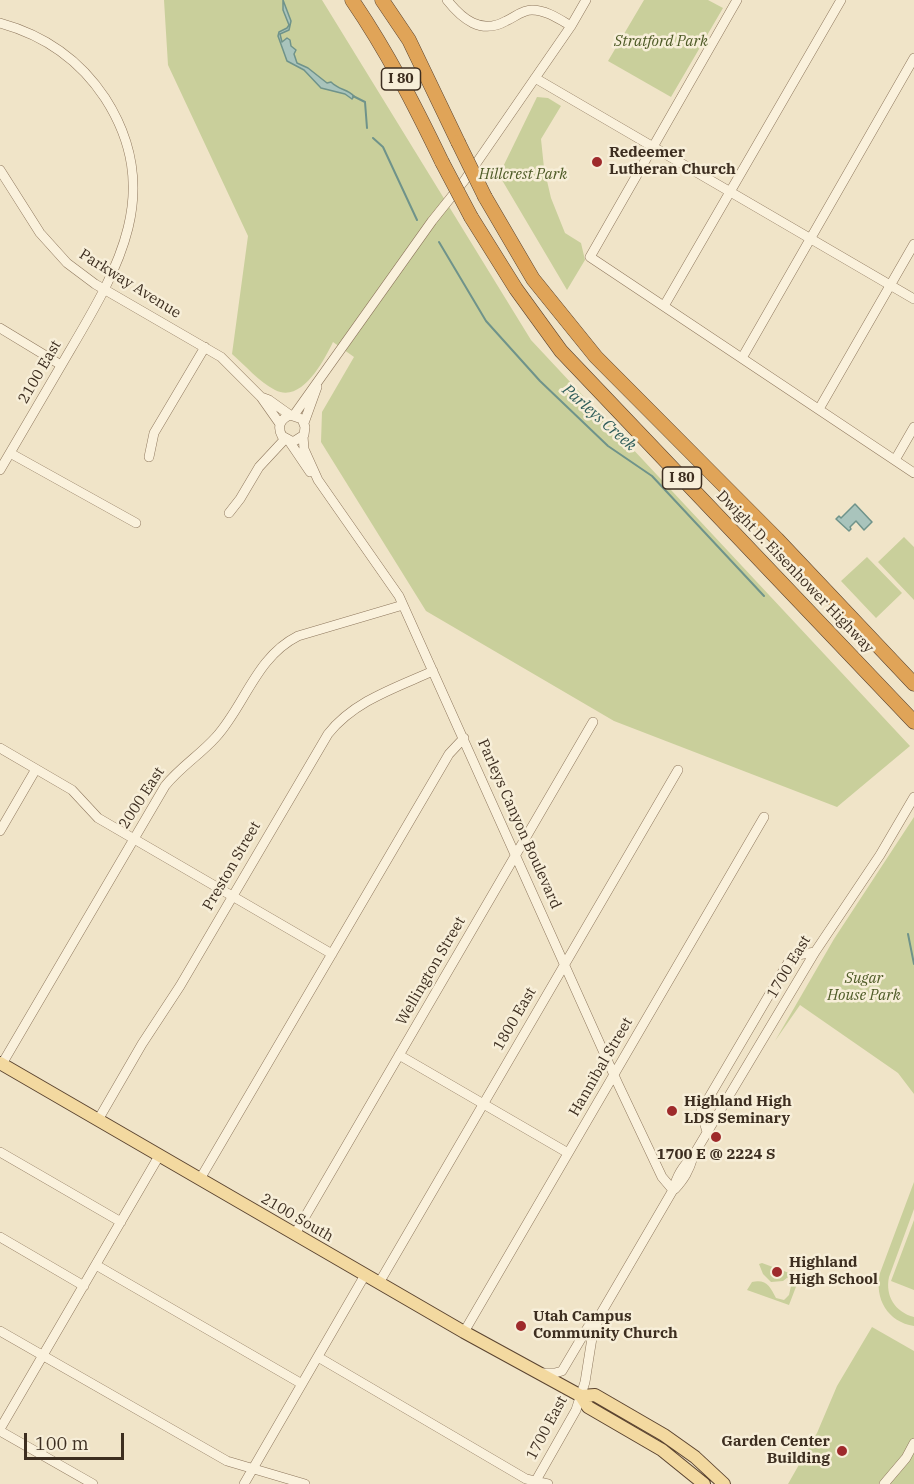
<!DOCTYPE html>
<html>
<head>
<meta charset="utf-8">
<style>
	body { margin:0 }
	#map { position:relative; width:914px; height:1484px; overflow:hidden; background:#f0e4c8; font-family:"IBM Plex Serif",serif }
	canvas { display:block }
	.scale { position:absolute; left:24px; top:1433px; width:100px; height:27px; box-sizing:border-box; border:3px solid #3d2e20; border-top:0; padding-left:8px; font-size:18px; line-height:21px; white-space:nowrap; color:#3d2e20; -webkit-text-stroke:4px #f7eed8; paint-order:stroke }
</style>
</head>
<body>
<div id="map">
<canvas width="914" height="1484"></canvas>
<div class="scale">100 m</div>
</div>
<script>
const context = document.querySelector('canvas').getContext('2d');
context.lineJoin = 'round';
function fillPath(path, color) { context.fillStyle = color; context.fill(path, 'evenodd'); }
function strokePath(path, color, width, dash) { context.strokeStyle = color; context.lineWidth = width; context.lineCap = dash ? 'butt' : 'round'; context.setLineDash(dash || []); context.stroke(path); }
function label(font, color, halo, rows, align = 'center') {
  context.font = font + ' "IBM Plex Serif",serif'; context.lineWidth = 5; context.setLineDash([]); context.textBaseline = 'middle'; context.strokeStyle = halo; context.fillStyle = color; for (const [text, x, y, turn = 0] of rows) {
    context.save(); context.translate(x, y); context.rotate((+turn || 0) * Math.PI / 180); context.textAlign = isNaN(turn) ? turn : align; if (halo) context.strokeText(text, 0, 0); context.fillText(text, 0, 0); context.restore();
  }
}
fillPath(new Path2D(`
	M 164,0 L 322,0 L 531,340 L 910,746 L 837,807 L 614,721 L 426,611 L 321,442 L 322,412 L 354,357 L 333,342 C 324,360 302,404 275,390 C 259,382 245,365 232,354 L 248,236 L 168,65 Z
	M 644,0 L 708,0 L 723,8 L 671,97 L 608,61 Z
	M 537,97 L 548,98 L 561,106 L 541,139 L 544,168 L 551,198 L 565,233 L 581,243 L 585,260 L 567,290 L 499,175 Z
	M 904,537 L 914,547 L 914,600 L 878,562 Z
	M 867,557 L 902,593 L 876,618 L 841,581 Z
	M 914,817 L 914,1094 L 898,1073 L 800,1005 L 775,1041 L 834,939 Z
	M 914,1182 L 914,1209 L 889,1277 C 885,1296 895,1312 914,1317 L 914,1326 C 888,1322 874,1299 880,1273 Z
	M 914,1220 L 914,1290 L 891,1281 Z
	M 762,1263 L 792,1274 L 783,1281 L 771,1282 L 763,1274 L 759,1264 Z
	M 793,1277 L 799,1279 L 789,1305 L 747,1290 L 752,1282 C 767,1279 770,1287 776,1298 L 784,1300 L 789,1295 Z
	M 872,1327 L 914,1351 L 914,1484 L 788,1484 L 817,1433 L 837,1386 Z`), '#c9cf9b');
const water = new Path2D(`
	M 283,0 L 291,21 L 289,30 L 280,34 L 282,42 L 287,38 L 290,40 L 291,46 L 296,50 L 294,54 L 297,63 L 308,68 L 327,83 L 331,82 C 339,90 347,89 354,96 L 352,99 L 345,94 L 321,88 L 304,70 L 287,61 L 278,36 L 279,32 L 287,28 L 289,25 L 283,10 Z
	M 855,504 L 872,522 L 864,530 L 856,521 L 850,527 L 851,529 L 849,531 L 836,519 L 839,516 L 841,518 Z`);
fillPath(water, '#a9c4bc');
strokePath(water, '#6f938a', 1.5);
strokePath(new Path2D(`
	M 353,96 L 365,102 L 367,128
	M 373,138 L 383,147 L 417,220
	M 439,242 L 486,321 L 540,381 L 608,446 L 652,476 L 764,596
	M 908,934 L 914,964`), '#6f938a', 2);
const minor = new Path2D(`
	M 447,0 C 462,19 481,35 506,21 C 515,17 522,10 532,10 C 546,10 559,19 571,26
	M 737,0 L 590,257 L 914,473
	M 0,23 C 44,35 80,60 105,98 C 165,191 118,269 69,352 C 46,391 23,431 0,470
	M 535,78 L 914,299
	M 0,170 L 40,233 L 67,263 L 95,284 L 221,357 L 261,397 L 280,424
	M 664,306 L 841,0
	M 0,328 L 61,365
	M 742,358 L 914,58
	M 261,397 L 269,400 L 290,415 L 302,419 L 305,427 L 304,435 L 293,442 L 282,436 C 277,427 280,419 290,415
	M 819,409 L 914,244
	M 294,415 L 432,221 L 464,181 L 571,26 L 586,0
	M 304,423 L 317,387
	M 303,436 L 304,449 L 318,480 L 399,596 L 618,1084 L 662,1177 L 673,1190
	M 289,441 L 310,472
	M 10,453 L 136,523
	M 149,457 L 154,433 L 205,347
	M 895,460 L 914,427
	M 229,513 L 240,499 L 259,467 L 285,439
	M 0,748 L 72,790 L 98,818 L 332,954
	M 0,831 L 36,769
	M 399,1055 L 568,1153
	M 2,1064 L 165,786 C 180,767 200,755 216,737 C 245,705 256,657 298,636 L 403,605
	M 98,1120 L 142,1044 L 180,986 L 328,734 C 354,701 395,688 433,671
	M 707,1132 L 701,1111 L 792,956 L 815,952
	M 0,1152 L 121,1222
	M 200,1179 L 449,754 L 464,738
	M 675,1189 C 684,1179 689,1171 693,1157
	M 295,1234 L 593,722
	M 0,1237 L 84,1286
	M 96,1265 L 302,1384
	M 379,1283 L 678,770
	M 0,1331 L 227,1461 L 305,1484
	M 464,1332 L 764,817
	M 318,1357 L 526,1479 L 548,1484
	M 540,1373 L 555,1373 L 562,1371 L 588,1327 L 596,1319
	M 0,1429 L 159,1156
	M 0,1431 L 93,1484
	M 244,1484 L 365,1275
	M 534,1484 L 576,1410 L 585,1382 L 592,1338 L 600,1315 L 673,1190 C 677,1176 682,1167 693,1156 L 815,952 L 880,855 L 914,797
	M 884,1484 L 906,1458 L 914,1443`);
const major = new Path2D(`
	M 0,1063 L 464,1332 L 581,1396 L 588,1407 L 662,1450 L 704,1484
	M 581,1396 L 595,1395 L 664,1435 L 695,1457 L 724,1484`);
const highway = new Path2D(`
	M 352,0 C 387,51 415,106 442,162
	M 382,0 L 409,40 L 458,142
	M 485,197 L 533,279 L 596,357 L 777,539 L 914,684
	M 471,217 L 516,289 L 561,351 L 914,722`);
strokePath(minor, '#8d765c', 10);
strokePath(major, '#5b4430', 14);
strokePath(highway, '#5b4430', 15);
strokePath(minor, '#faf1dc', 9);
strokePath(major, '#f3d9a0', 12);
strokePath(highway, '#e0a458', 14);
const highwayBridge = new Path2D(`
	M 458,142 L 485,197
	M 442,162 L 471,217`);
strokePath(highwayBridge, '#5b4430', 15, []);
strokePath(highwayBridge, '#e0a458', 14);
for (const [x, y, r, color] of [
	[597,162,6,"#9e2a2b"],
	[672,1111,6,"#9e2a2b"],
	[716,1137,6,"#9e2a2b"],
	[777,1272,6,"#9e2a2b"],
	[521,1326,6,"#9e2a2b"],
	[842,1451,6,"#9e2a2b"]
]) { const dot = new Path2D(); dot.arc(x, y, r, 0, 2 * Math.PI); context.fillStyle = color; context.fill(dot); strokePath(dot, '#f7eed8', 2); }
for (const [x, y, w] of [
	[401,79,39],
	[682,478,39]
]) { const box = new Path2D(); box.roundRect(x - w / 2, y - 11, w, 22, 4.5); context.fillStyle = '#f7eed8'; context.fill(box); strokePath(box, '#3d2e20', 1.5); }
label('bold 14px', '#3d2e20', null, [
	["I 80",401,79],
	["I 80",682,478]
]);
label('italic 15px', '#4d5a26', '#f7eed8', [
	["Stratford Park",661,42],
	["Hillcrest Park",523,175],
	["Sugar",864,979],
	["House Park",864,996]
]);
label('bold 15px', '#3d2e20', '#f7eed8', [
	["Redeemer",609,153],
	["Lutheran Church",609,170],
	["Highland High",684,1102],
	["LDS Seminary",684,1119],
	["1700 E @ 2224 S",716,1155,"center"],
	["Highland",789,1263],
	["High School",789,1280],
	["Utah Campus",533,1317],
	["Community Church",533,1334],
	["Garden Center",830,1442,"right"],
	["Building",830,1459,"right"]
], 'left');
label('15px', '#3d2e20', '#f7eed8', [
	["Parkway Avenue",130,284,32],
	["2100 East",40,372,-60],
	["Dwight D. Eisenhower Highway",795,572,46],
	["2000 East",142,798,-57],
	["Parleys Canyon Boulevard",519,824,66],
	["Preston Street",232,866,-60],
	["1700 East",789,967,-59],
	["Wellington Street",431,971,-60],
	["1800 East",515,1019,-60],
	["Hannibal Street",601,1067,-60],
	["2100 South",297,1218,30],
	["1700 East",547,1428,-62]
]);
label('italic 16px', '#2f5d5a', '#f7eed8', [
	["Parleys Creek",599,418,41]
]);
</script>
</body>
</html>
